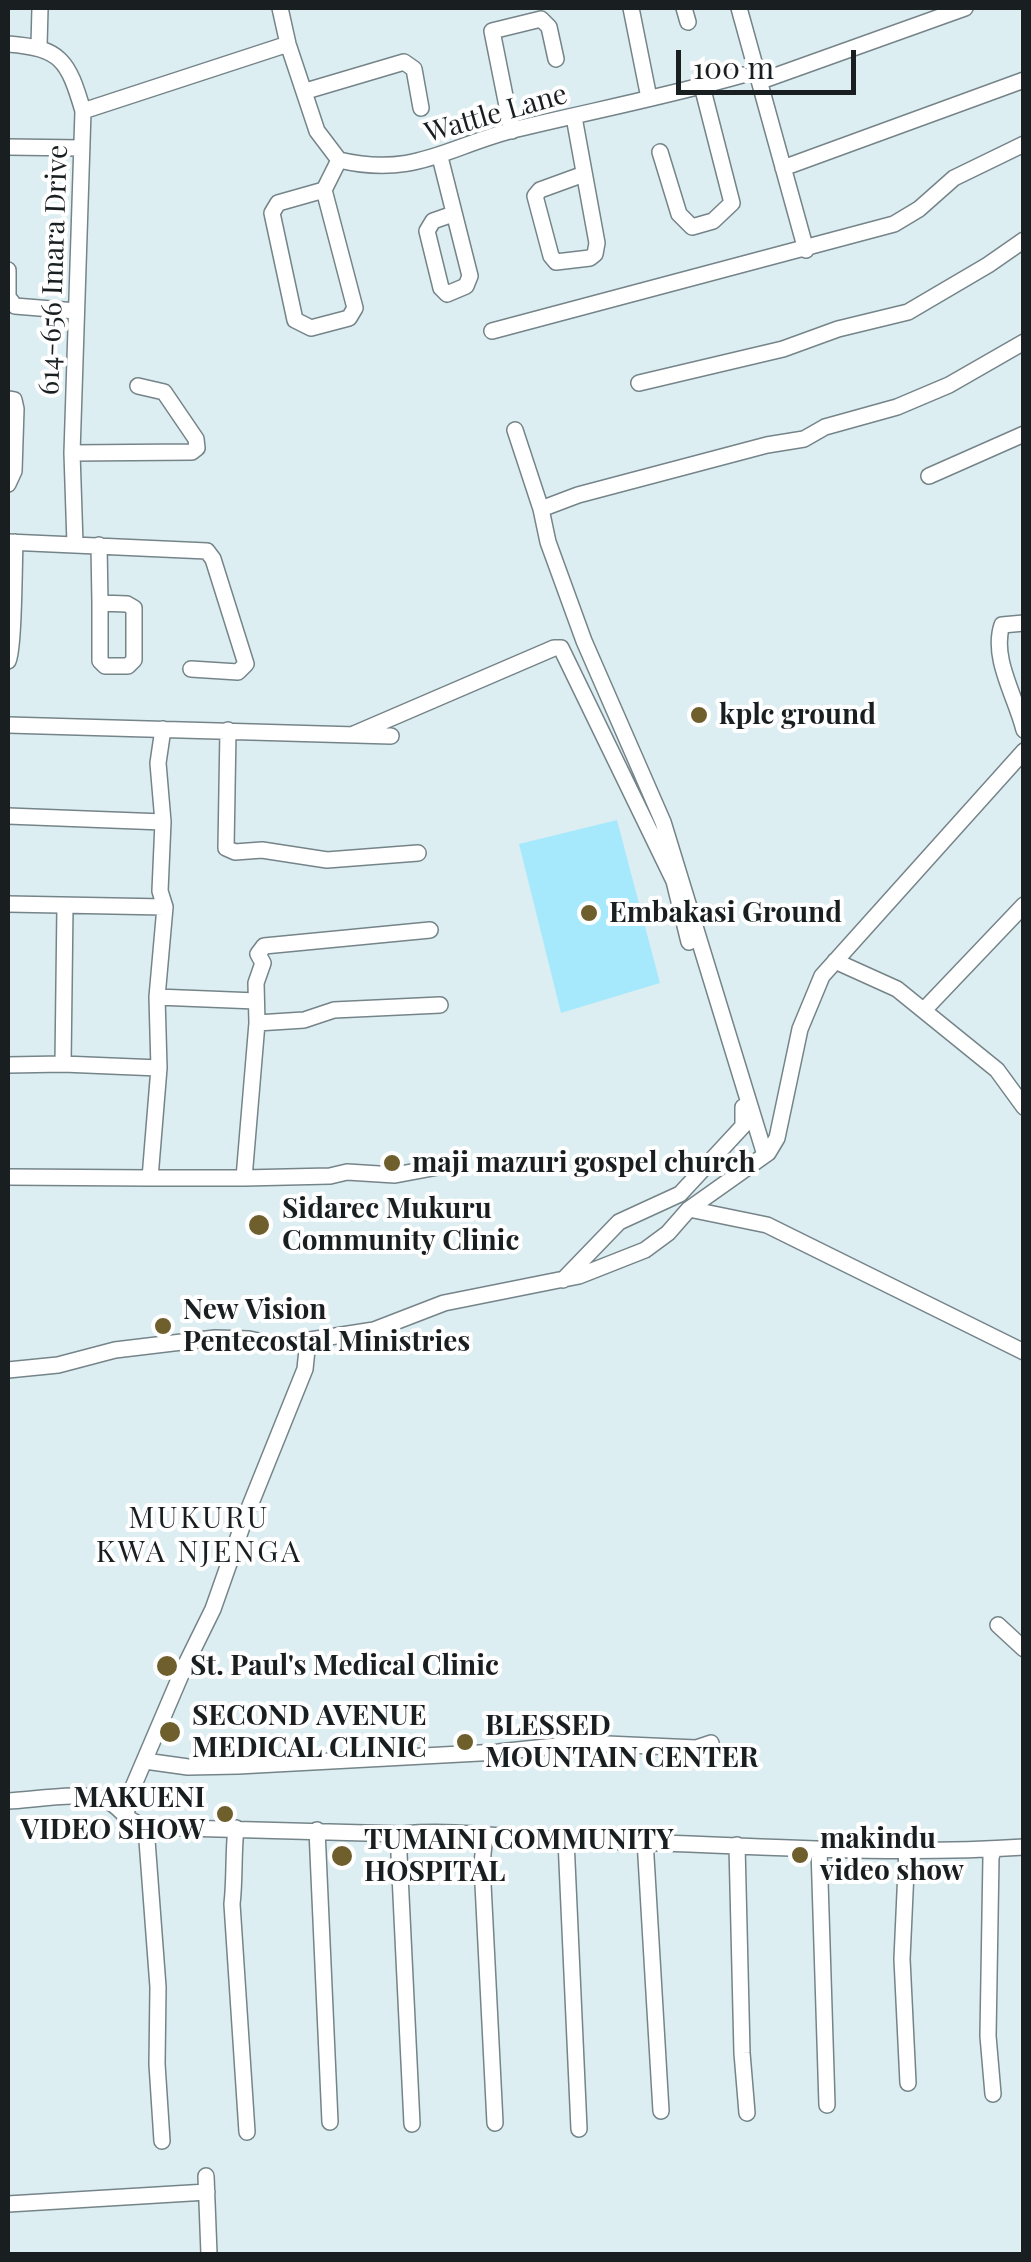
<!DOCTYPE html>
<html>
<head>
<meta charset="utf-8">
<style>
	body { margin:0 }
	#map { position:relative; width:1031px; height:2262px; overflow:hidden; background:#ddeef3; font-family:"Playfair Display",serif }
	canvas { display:block }
	.frame { position:absolute; inset:0; border:10px solid #191f21; pointer-events:none }
	.scale { position:absolute; left:676px; top:50px; width:180px; height:45px; box-sizing:border-box; border:5px solid #191f21; border-top:0; padding-left:12px; font-size:30px; line-height:35px; white-space:nowrap; color:#191f21; -webkit-text-stroke:8px #fff; paint-order:stroke }
</style>
</head>
<body>
<div id="map">
<canvas width="1031" height="2262"></canvas>
<div class="frame"></div>
<div class="scale">100 m</div>
</div>
<script>
const context = document.querySelector('canvas').getContext('2d');
context.lineJoin = 'round';
function fillPath(path, color) { context.fillStyle = color; context.fill(path, 'evenodd'); }
function strokePath(path, color, width, dash) { context.strokeStyle = color; context.lineWidth = width; context.lineCap = dash ? 'butt' : 'round'; context.setLineDash(dash || []); context.stroke(path); }
function label(font, color, halo, rows, align = 'center') {
  context.font = font + ' "Playfair Display",serif'; context.lineWidth = 8; context.setLineDash([]); context.textBaseline = 'middle'; context.strokeStyle = halo; context.fillStyle = color; for (const [text, x, y, turn = 0] of rows) {
    context.save(); context.translate(x, y); context.rotate((+turn || 0) * Math.PI / 180); context.textAlign = isNaN(turn) ? turn : align; if (halo) context.strokeText(text, 0, 0); context.fillText(text, 0, 0); context.restore();
  }
}
fillPath(new Path2D(`
	M 617,820 L 660,983 L 561,1013 L 519,844 Z`), '#a7e9fc');
const street = new Path2D(`
	M 280,8 L 288,44 L 317,131 L 339,160 C 415,178 448,146 517,129 C 592,111 668,96 742,75
	M 631,8 L 649,98
	M 684,8 L 688,22
	M 739,8 L 806,250
	M 8,44 C 61,48 68,60 83,111 L 72,453 L 75,544
	M 39,46 L 40,8
	M 761,81 L 965,8
	M 306,91 L 404,62 L 414,69 L 421,108
	M 83,111 L 288,44
	M 574,117 L 597,243 L 595,254 L 590,258 L 556,262 L 551,256 L 535,196 L 540,190 L 584,174
	M 512,131 L 492,31 L 541,19 L 549,27 L 556,59
	M 8,147 L 82,148
	M 660,152 L 679,214 L 692,227 L 713,221 L 732,203 L 702,86
	M 440,157 L 470,276 L 466,286 L 447,294 L 441,288 L 427,231 L 433,221 L 453,214
	M 783,168 L 1024,80
	M 324,190 L 278,203 L 272,213 L 295,320 L 311,328 L 349,318 L 355,308 L 324,190 L 339,160
	M 8,270 L 8,297 L 15,306 L 76,311
	M 492,331 L 894,224 L 919,209 L 954,178 L 1024,144
	M 639,383 L 783,349 L 838,329 L 908,312 L 988,265 L 1024,240
	M 8,399 L 14,400 L 16,409 L 14,471 L 8,484
	M 515,430 L 541,509
	M 72,453 L 192,452 L 197,448 L 196,439 L 164,392 L 138,386
	M 929,476 L 1024,434
	M 8,542 L 207,551 L 213,559 L 246,664 L 238,672 L 191,669
	M 99,545 L 100,603
	M 100,603 L 127,604 L 134,608 L 134,660 L 128,666 L 105,666 L 100,661 Z
	M 1024,623 L 1002,625 C 991,658 1016,697 1024,730
	M 8,661 C 14,651 14,563 15,542
	M 8,725 L 391,736
	M 228,730 L 226,848 L 235,852 L 262,850 L 327,860 L 418,853
	M 354,734 L 554,648 L 561,648 L 674,881 L 689,942
	M 8,816 L 163,822
	M 8,904 L 165,907
	M 835,961 L 897,989 L 997,1070 L 1024,1107
	M 157,997 L 256,1001
	M 924,1010 L 1024,905
	M 257,1023 L 304,1020 L 334,1010 L 440,1005
	M 63,1064 L 159,1068
	M 8,1065 L 63,1064 L 65,906
	M 765,1155 L 663,822 L 584,641 L 548,542 L 541,509 L 578,495 L 767,445 L 804,439 L 825,427 L 897,407 L 949,385 L 1024,342
	M 8,1177 L 150,1178 L 159,1068 L 157,997 L 165,907 L 160,891 L 163,822 L 158,763 L 163,729
	M 150,1178 L 244,1178 L 257,1023 L 256,983 L 263,963 L 258,954 L 264,946 L 430,930
	M 244,1178 L 330,1176 L 347,1172 L 395,1175 L 438,1167
	M 689,1209 L 767,1225 L 1024,1352
	M 563,1280 L 619,1222 L 680,1194 L 743,1126 L 743,1107
	M 8,1370 L 58,1365 L 115,1350 L 215,1338 L 249,1339 L 278,1345 L 374,1330 L 444,1303 L 579,1276 L 645,1250 L 668,1233 L 689,1209 L 768,1153 L 777,1138 L 800,1029 L 822,976 L 1024,751
	M 998,1625 L 1024,1649
	M 145,1761 L 188,1767 L 238,1766 L 498,1752 L 585,1743 L 696,1748 L 711,1743
	M 8,1801 C 33,1800 84,1791 106,1800 C 123,1808 123,1820 146,1827 L 402,1834 C 459,1829 514,1839 571,1840 C 721,1843 873,1857 1024,1847
	M 125,1818 L 133,1787 L 183,1670 L 213,1609 L 245,1518 L 305,1369 L 308,1340
	M 146,1827 L 158,1987 L 157,2064 L 162,2141
	M 236,1828 C 233,1854 235,1878 232,1904 L 247,2132
	M 317,1830 L 330,2122
	M 402,1834 L 399,1854 L 412,2124
	M 485,1834 L 482,1864 L 495,2123
	M 566,1840 L 579,2129
	M 645,1840 L 661,2111
	M 737,1845 L 742,2053 L 747,2113
	M 907,1848 L 902,1959 L 908,2083
	M 819,1849 L 827,2105
	M 993,2094 L 988,2036 L 991,1857 L 994,1849
	M 206,2176 L 209,2254
	M 8,2204 L 207,2192`);
strokePath(street, '#758489', 18);
strokePath(street, '#fff', 15);
for (const [x, y, r, color] of [
	[699,715,10,"#6f5f2d"],
	[589,913,10,"#6f5f2d"],
	[392,1163,10,"#6f5f2d"],
	[259,1225,12,"#6f5f2d"],
	[163,1326,10,"#6f5f2d"],
	[167,1666,12,"#6f5f2d"],
	[170,1732,12,"#6f5f2d"],
	[465,1742,10,"#6f5f2d"],
	[225,1814,10,"#6f5f2d"],
	[800,1855,10,"#6f5f2d"],
	[342,1856,12,"#6f5f2d"]
]) { const dot = new Path2D(); dot.arc(x, y, r, 0, 2 * Math.PI); context.fillStyle = color; context.fill(dot); strokePath(dot, '#fff', 4); }
label('28px', '#191f21', '#fff', [
	["Wattle Lane",496,114,-16],
	["614-656 Imara Drive",54,270,-88]
]);
label('bold 28px', '#191f21', '#fff', [
	["kplc ground",719,715],
	["Embakasi Ground",609,913],
	["maji mazuri gospel church",412,1163],
	["Sidarec Mukuru",282,1209],
	["Community Clinic",282,1241],
	["New Vision",183,1310],
	["Pentecostal Ministries",183,1342],
	["St. Paul's Medical Clinic",190,1666],
	["SECOND AVENUE",192,1716],
	["MEDICAL CLINIC",192,1748],
	["BLESSED",485,1726],
	["MOUNTAIN CENTER",485,1758],
	["MAKUENI",205,1798,"right"],
	["VIDEO SHOW",205,1830,"right"],
	["makindu",820,1839],
	["video show",820,1871],
	["TUMAINI COMMUNITY",364,1840],
	["HOSPITAL",364,1872]
], 'left');
context.letterSpacing = '2.5px';
label('30px', '#191f21', '#fff', [
	["MUKURU",199,1519],
	["KWA NJENGA",199,1553]
]);
context.letterSpacing = '0px';
</script>
</body>
</html>
